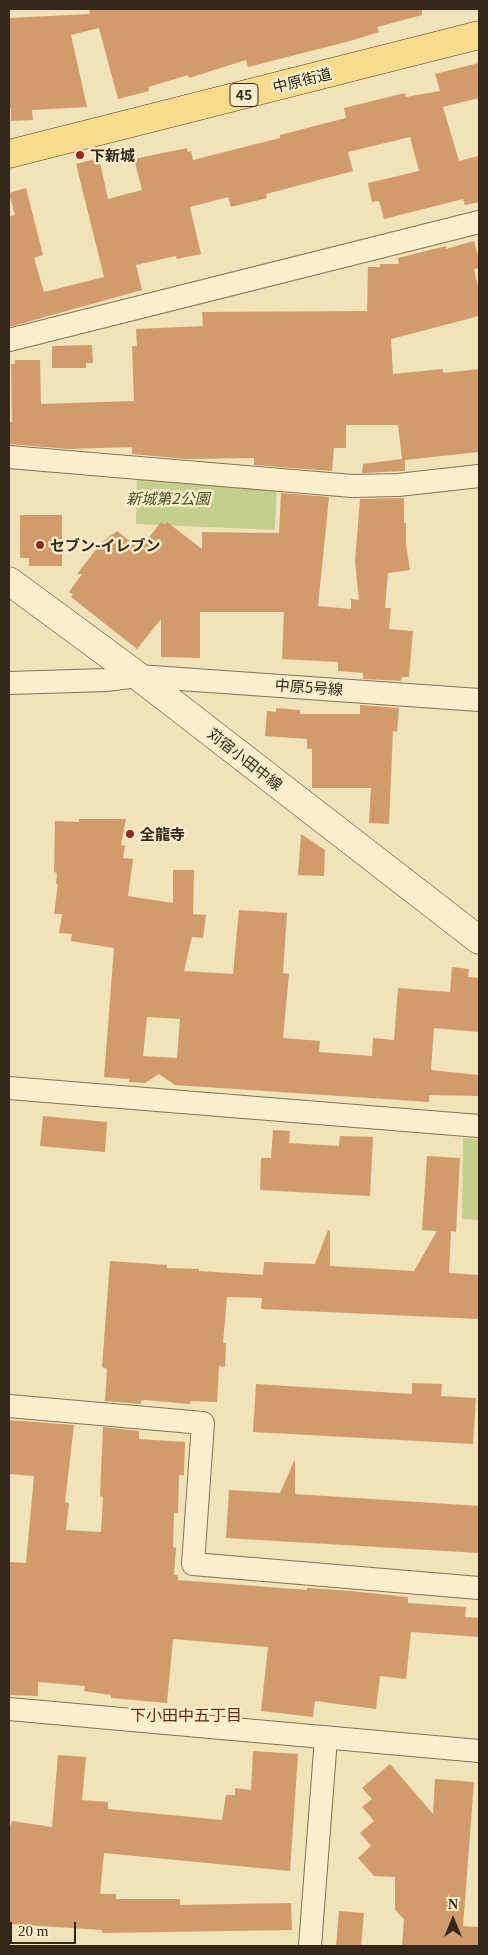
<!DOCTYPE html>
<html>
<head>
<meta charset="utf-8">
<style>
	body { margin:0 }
	#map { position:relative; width:488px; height:1955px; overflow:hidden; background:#f0e2b9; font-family:Georgia,serif }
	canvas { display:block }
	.frame { position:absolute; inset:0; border:10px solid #352819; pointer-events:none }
	.north { position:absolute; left:428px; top:1895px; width:50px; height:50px; -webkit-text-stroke:4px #f7ecc9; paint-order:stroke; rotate:0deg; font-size:14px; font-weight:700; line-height:20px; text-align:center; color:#352819 }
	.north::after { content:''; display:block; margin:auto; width:18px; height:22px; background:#352819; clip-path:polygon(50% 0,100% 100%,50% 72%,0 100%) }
	.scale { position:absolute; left:10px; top:1922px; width:66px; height:22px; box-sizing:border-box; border:2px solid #352819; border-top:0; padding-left:6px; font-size:15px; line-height:18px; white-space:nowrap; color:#352819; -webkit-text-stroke:4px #f7ecc9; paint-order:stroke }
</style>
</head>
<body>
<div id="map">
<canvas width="488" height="1955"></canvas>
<div class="frame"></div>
<div class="north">N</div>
<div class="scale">20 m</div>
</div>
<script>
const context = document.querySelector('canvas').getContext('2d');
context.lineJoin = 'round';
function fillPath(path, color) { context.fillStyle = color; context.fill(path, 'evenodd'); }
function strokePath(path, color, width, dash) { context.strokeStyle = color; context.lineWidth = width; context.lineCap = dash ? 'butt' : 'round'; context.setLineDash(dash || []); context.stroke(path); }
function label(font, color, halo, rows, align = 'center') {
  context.font = font + ' Georgia,"Noto Sans JP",serif'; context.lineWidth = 5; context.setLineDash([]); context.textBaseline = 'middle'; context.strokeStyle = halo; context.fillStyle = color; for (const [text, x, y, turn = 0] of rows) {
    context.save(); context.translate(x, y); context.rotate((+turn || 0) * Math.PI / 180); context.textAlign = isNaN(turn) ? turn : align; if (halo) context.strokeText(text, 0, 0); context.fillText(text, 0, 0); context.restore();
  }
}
fillPath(new Path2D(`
	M 137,468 L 277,480 L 275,530 L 136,524 Z
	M 463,1138 L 479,1139 L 479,1220 L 462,1219 Z`), '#c4ce8d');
fillPath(new Path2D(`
	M 89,9 L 422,9 L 422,15 L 377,27 L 379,32 L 350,41 L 248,67 L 246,60 L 189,78 L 188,75 L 148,87 L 149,91 L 118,99 L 99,28 L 71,35 L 87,107 L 32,110 L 33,120 L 11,121 L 11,108 L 9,108 L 9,18 L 90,14 Z
	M 479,63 L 479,98 L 443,107 L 459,161 L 479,156 L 479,202 L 465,205 L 463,199 L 384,219 L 379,201 L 372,202 L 368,183 L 419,171 L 410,137 L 348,152 L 353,171 L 266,194 L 267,198 L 231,207 L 228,197 L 190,207 L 201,254 L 177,259 L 176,256 L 136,265 L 142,290 L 9,327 L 9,217 L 15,215 L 9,193 L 26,188 L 43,255 L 34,258 L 44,292 L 104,277 L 76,164 L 99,158 L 108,199 L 142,190 L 134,159 L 187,148 L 188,152 L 191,151 L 193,160 L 280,138 L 280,135 L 346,118 L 344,108 L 405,93 L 406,97 L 440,91 L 435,74 Z
	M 474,241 L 479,259 L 479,268 L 474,269 L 479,291 L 479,316 L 391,339 L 393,374 L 443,369 L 443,373 L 479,369 L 479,452 L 405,460 L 405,471 L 362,473 L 363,464 L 402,459 L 398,425 L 346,425 L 346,448 L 334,448 L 332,471 L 254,465 L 254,458 L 186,459 L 132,454 L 132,447 L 68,449 L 9,444 L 9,422 L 12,422 L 11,364 L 15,364 L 15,360 L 40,360 L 41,404 L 134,401 L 132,346 L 137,346 L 136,329 L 203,326 L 202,312 L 367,311 L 368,267 L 380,267 L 380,264 L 399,264 L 398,258 L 446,246 L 446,249 Z
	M 92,345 L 93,363 L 86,363 L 86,368 L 52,368 L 52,346 Z
	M 281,493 L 329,497 L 318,606 L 351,609 L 351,599 L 359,600 L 355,561 L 360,499 L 404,498 L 404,523 L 406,523 L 406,544 L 410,570 L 388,573 L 385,608 L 391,608 L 389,629 L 413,631 L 409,677 L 402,677 L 401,681 L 363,679 L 363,673 L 338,671 L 338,662 L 282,659 L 284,612 L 200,612 L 200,658 L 161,657 L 161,619 L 137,649 L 71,597 L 73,594 L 69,592 L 82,574 L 77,574 L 101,543 L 117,531 L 140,549 L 161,522 L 165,525 L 167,522 L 202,549 L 202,532 L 279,533 Z
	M 20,515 L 62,515 L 62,566 L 29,566 L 29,558 L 20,558 Z
	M 360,705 L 399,708 L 397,732 L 393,731 L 389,824 L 369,823 L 371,788 L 312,788 L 312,749 L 307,749 L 307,739 L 265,736 L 267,711 L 276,712 L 276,708 L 300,710 L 300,714 L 360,714 Z
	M 79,819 L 126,819 L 121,845 L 125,846 L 123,858 L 133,859 L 128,896 L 173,903 L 173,870 L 194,870 L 193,914 L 206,915 L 203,938 L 192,937 L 184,971 L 233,974 L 239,910 L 287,913 L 283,973 L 289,974 L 283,1038 L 320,1041 L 319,1052 L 372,1056 L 373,1038 L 394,1040 L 398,988 L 450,992 L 452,967 L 469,969 L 468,977 L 479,978 L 479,1032 L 434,1028 L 431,1070 L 479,1075 L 479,1096 L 429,1095 L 429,1102 L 175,1085 L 159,1074 L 145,1083 L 129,1082 L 129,1079 L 104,1077 L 114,948 L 71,941 L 72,934 L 59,933 L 62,914 L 54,914 L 58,884 L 56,884 L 57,873 L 54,872 L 55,821 L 79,822 ZM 147,1017 L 180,1019 L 177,1058 L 143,1056 Z
	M 301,834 L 325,850 L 324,876 L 298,875 Z
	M 43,1116 L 107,1122 L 105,1152 L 40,1146 Z
	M 273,1130 L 290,1131 L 289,1143 L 339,1146 L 340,1136 L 373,1137 L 370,1196 L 260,1190 L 261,1158 L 271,1158 Z
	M 427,1156 L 460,1158 L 456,1232 L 451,1231 L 449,1273 L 479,1275 L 479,1319 L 261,1309 L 262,1298 L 227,1297 L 223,1343 L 226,1343 L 225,1367 L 219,1366 L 217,1402 L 190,1401 L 190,1404 L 144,1400 L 141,1401 L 141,1404 L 105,1401 L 107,1369 L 102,1367 L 110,1261 L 167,1265 L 167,1268 L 199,1269 L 199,1271 L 263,1275 L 264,1262 L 315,1264 L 328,1230 L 330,1231 L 330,1266 L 414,1271 L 437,1231 L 422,1230 Z
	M 412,1383 L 442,1384 L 441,1396 L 476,1398 L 473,1444 L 253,1432 L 256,1384 L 412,1394 Z
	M 9,1420 L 74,1425 L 65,1502 L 69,1503 L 66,1530 L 101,1532 L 103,1497 L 100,1496 L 103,1427 L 139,1431 L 139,1439 L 185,1442 L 184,1475 L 179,1475 L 178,1513 L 174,1513 L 173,1547 L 176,1548 L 174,1575 L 178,1575 L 178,1580 L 307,1590 L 307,1588 L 351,1591 L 408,1597 L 408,1603 L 466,1607 L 465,1617 L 479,1618 L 479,1637 L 411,1632 L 406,1679 L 380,1676 L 376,1709 L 315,1701 L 313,1717 L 261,1711 L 268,1647 L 173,1639 L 167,1703 L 111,1698 L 111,1695 L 84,1691 L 85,1686 L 38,1682 L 38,1696 L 9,1695 L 9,1562 L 26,1563 L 34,1476 L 9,1474 Z
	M 295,1459 L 295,1494 L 479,1506 L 479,1553 L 226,1538 L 229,1490 L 280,1493 Z
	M 253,1751 L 298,1754 L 290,1871 L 104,1853 L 100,1894 L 116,1894 L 116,1899 L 180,1899 L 180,1905 L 291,1903 L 292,1930 L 102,1933 L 102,1930 L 87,1929 L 9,1924 L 9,1830 L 12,1821 L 52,1827 L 58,1755 L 86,1757 L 82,1800 L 108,1802 L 108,1809 L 222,1820 L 226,1795 L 235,1795 L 235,1788 L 251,1790 Z
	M 390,1764 L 433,1814 L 435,1779 L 474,1782 L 463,1926 L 479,1927 L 479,1946 L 402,1946 L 404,1919 L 395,1910 L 395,1877 L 374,1876 L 358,1858 L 371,1846 L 360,1833 L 374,1821 L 362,1807 L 372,1799 L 362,1788 Z
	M 339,1911 L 364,1913 L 361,1946 L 336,1946 Z`), '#d19b6c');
const street = new Path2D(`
	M 9,340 L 479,222
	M 9,457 L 352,486 L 398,485 L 479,476
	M 9,683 L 106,680 L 138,676 L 479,700
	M 9,1088 L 479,1126
	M 9,1406 L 203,1423 L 193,1564 L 479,1588
	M 9,1709 L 479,1751
	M 310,1946 L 326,1738`);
const secondary = new Path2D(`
	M 9,581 L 138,676 L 479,940`);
const primary = new Path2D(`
	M 9,154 L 479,35`);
strokePath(street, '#877153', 24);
strokePath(secondary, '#695237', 29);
strokePath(primary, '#543f28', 29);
strokePath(street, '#fbefcd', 22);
strokePath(secondary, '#fbefcd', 28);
strokePath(primary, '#f8db8d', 28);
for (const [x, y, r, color] of [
	[80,155,5,"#9a2420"],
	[40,545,5,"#9a2420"],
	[130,834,5,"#9a2420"]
]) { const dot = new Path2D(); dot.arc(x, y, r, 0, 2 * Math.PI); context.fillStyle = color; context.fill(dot); strokePath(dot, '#f7ecc9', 2); }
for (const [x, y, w] of [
	[244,95,28]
]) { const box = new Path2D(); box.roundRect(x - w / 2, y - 11.5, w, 23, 4); context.fillStyle = '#f7ecc9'; context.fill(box); strokePath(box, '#352819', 1); }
label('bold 14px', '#352819', null, [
	["45",244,95]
]);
label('15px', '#352819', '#f7ecc9', [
	["中原街道",302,80,-14],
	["中原5号線",309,687,4],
	["苅宿小田中線",245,759,38]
]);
label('bold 15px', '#352819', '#f7ecc9', [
	["下新城",90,155],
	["セブン-イレブン",50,545],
	["全龍寺",140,834]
], 'left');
label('italic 15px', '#43531f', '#f7ecc9', [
	["新城第2公園",168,498]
]);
label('16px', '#642a16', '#f7ecc9', [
	["下小田中五丁目",186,1715]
]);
</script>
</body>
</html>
